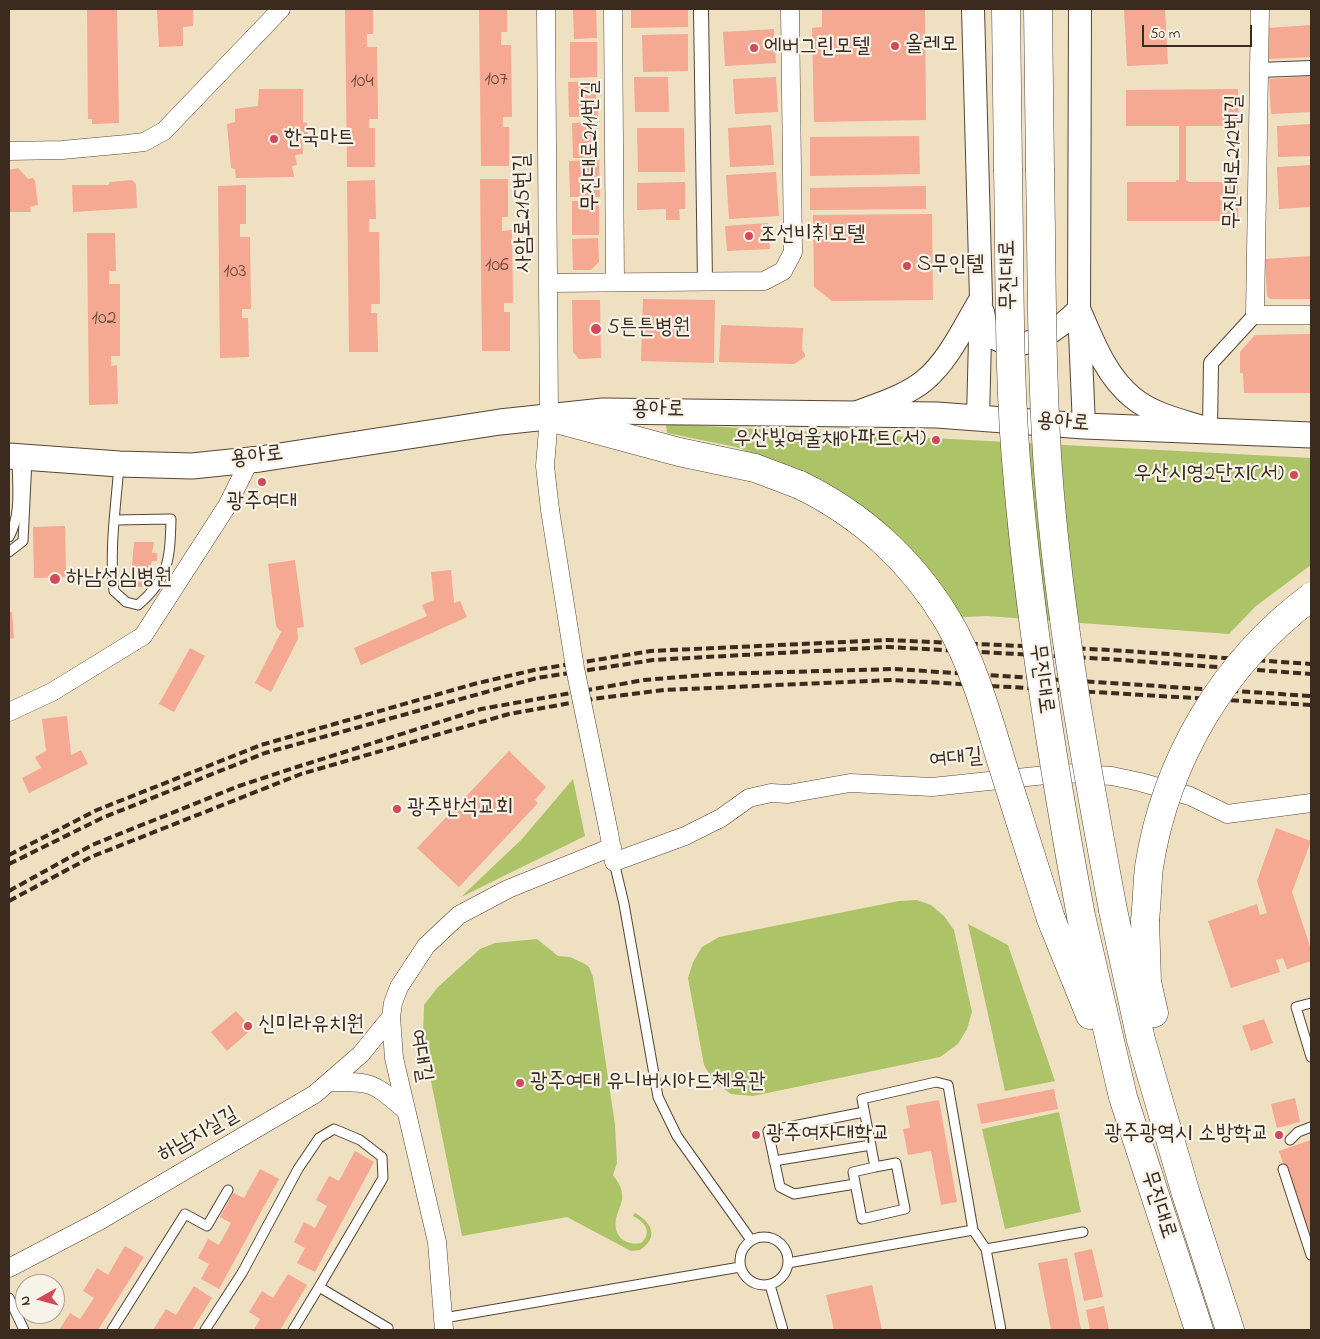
<!DOCTYPE html>
<html>
<head>
<meta charset="utf-8">
<style>
	body { margin:0 }
	#map { position:relative; width:1320px; height:1339px; overflow:hidden; background:#efe0c1; font-family:"Indie Flower",sans-serif }
	canvas { display:block }
	.frame { position:absolute; inset:0; border:10px solid #3b2a1e; pointer-events:none }
	.north { position:absolute; left:15px; top:1274px; width:50px; height:50px; box-sizing:border-box; background:#f7f3e8; border:1px solid #aca397; border-radius:50%; rotate:263deg; font-size:14px; font-weight:700; line-height:20px; text-align:center; color:#3b2a1e }
	.north::after { content:''; display:block; margin:auto; width:18px; height:22px; background:#d1495b; clip-path:polygon(50% 0,100% 100%,50% 72%,0 100%) }
	.scale { position:absolute; left:1142px; top:25px; width:110px; height:22px; box-sizing:border-box; border:2px solid #3b2a1e; border-top:0; padding-left:6px; font-size:15px; line-height:18px; white-space:nowrap; color:#3b2a1e; -webkit-text-stroke:4px #f7f3e8; paint-order:stroke }
</style>
</head>
<body>
<div id="map">
<canvas width="1320" height="1339"></canvas>
<div class="frame"></div>
<div class="north">N</div>
<div class="scale">50 m</div>
</div>
<script>
const context = document.querySelector('canvas').getContext('2d');
context.lineJoin = 'round';
function fillPath(path, color) { context.fillStyle = color; context.fill(path, 'evenodd'); }
function strokePath(path, color, width, dash) { context.strokeStyle = color; context.lineWidth = width; context.lineCap = dash ? 'butt' : 'round'; context.setLineDash(dash || []); context.stroke(path); }
function label(font, color, halo, rows, align = 'center') {
  context.font = font + ' "Indie Flower","Poor Story",sans-serif'; context.lineWidth = 4.5; context.setLineDash([]); context.textBaseline = 'middle'; context.strokeStyle = halo; context.fillStyle = color; for (const [text, x, y, turn = 0] of rows) {
    context.save(); context.translate(x, y); context.rotate((+turn || 0) * Math.PI / 180); context.textAlign = isNaN(turn) ? turn : align; if (halo) context.strokeText(text, 0, 0); context.fillText(text, 0, 0); context.restore();
  }
}
fillPath(new Path2D(`
	M 666,424 L 1311,458 L 1311,565 L 1256,606 L 1229,634 L 987,616 L 944,618 L 921,585 L 778,464 L 736,447 L 667,433 Z
	M 573,779 L 585,836 L 461,897 L 522,839 Z
	M 917,900 L 931,905 L 944,916 L 954,930 L 972,1012 L 967,1029 L 958,1044 L 940,1057 L 753,1096 L 731,1094 L 714,1082 L 704,1065 L 688,978 L 693,962 L 702,947 L 719,937 L 899,901 Z
	M 968,924 L 1008,945 L 1055,1081 L 1005,1091 Z
	M 537,939 L 558,956 L 570,957 L 585,964 L 589,967 L 593,977 L 615,1125 L 617,1163 L 613,1175 C 619,1183 623,1189 622,1200 C 621,1206 617,1212 616,1219 C 613,1236 625,1246 641,1243 C 653,1232 645,1222 633,1216 L 635,1213 C 651,1222 660,1237 640,1250 L 631,1251 L 567,1217 L 462,1236 L 423,1041 L 424,1005 L 438,987 L 480,949 L 495,943 Z
	M 1059,1112 L 1081,1212 L 1005,1229 L 982,1129 Z`), '#adc367');
fillPath(new Path2D(`
	M 87,9 L 117,9 L 119,123 L 92,124 L 92,119 L 88,119 Z
	M 157,9 L 193,9 L 193,26 L 183,27 L 183,46 L 159,47 Z
	M 345,9 L 373,9 L 373,34 L 367,34 L 367,47 L 377,47 L 378,119 L 369,119 L 369,128 L 375,128 L 375,167 L 347,167 Z
	M 479,9 L 507,9 L 507,32 L 501,32 L 501,45 L 511,45 L 512,117 L 503,117 L 503,127 L 509,127 L 509,166 L 481,166 Z
	M 573,9 L 596,9 L 597,38 L 574,39 Z
	M 631,9 L 688,9 L 688,27 L 631,28 Z
	M 925,9 L 926,120 L 814,122 L 812,28 L 822,27 L 822,10 Z
	M 1124,9 L 1165,9 L 1168,64 L 1127,66 Z
	M 1311,25 L 1311,57 L 1269,59 L 1268,28 Z
	M 774,29 L 776,63 L 725,66 L 723,32 Z
	M 688,34 L 688,71 L 643,72 L 642,35 Z
	M 570,42 L 597,42 L 597,77 L 570,78 Z
	M 1311,76 L 1311,112 L 1271,114 L 1269,79 Z
	M 634,77 L 668,77 L 669,112 L 635,112 Z
	M 776,77 L 778,112 L 735,114 L 733,79 Z
	M 595,81 L 598,116 L 569,117 L 568,82 Z
	M 259,89 L 303,89 L 303,122 L 307,123 L 308,134 L 302,135 L 303,154 L 295,155 L 297,165 L 292,166 L 294,177 L 236,178 L 235,169 L 231,168 L 227,124 L 235,122 L 235,109 L 258,106 Z
	M 1238,89 L 1239,126 L 1186,126 L 1186,180 L 1189,182 L 1238,182 L 1238,221 L 1127,221 L 1127,182 L 1176,182 L 1176,180 L 1179,180 L 1179,126 L 1126,126 L 1126,90 Z
	M 598,122 L 598,158 L 573,158 L 572,123 Z
	M 1311,124 L 1311,156 L 1278,157 L 1277,126 Z
	M 771,125 L 774,165 L 730,167 L 728,128 Z
	M 637,128 L 684,128 L 685,172 L 638,172 Z
	M 919,136 L 920,174 L 810,176 L 810,137 Z
	M 599,160 L 600,197 L 570,197 L 569,161 Z
	M 1311,165 L 1311,207 L 1279,209 L 1277,167 Z
	M 18,168 L 28,179 L 33,178 L 35,181 L 38,205 L 30,207 L 31,212 L 9,212 L 9,170 Z
	M 776,172 L 779,216 L 729,219 L 726,175 Z
	M 480,179 L 508,179 L 508,217 L 502,217 L 502,231 L 512,230 L 513,303 L 504,303 L 504,312 L 510,312 L 510,351 L 482,351 Z
	M 132,180 L 136,184 L 137,208 L 73,212 L 72,185 L 108,185 L 110,182 Z
	M 375,180 L 376,219 L 369,219 L 369,232 L 379,232 L 380,304 L 371,304 L 371,313 L 377,313 L 378,352 L 349,352 L 347,181 Z
	M 685,182 L 685,209 L 679,209 L 680,220 L 666,220 L 666,209 L 637,210 L 637,183 Z
	M 246,185 L 246,224 L 240,224 L 240,237 L 250,237 L 251,309 L 242,309 L 242,318 L 248,318 L 249,357 L 220,358 L 218,186 Z
	M 926,186 L 926,209 L 810,210 L 810,188 Z
	M 572,201 L 599,201 L 599,235 L 572,235 Z
	M 932,214 L 933,300 L 832,301 L 814,287 L 813,215 Z
	M 768,223 L 770,249 L 727,251 L 725,226 Z
	M 87,233 L 115,233 L 116,271 L 109,271 L 109,284 L 120,284 L 120,356 L 111,356 L 111,366 L 117,365 L 118,404 L 89,405 Z
	M 598,238 L 599,262 L 591,270 L 573,270 L 572,239 Z
	M 1311,256 L 1311,299 L 1270,299 L 1267,296 L 1265,259 Z
	M 643,299 L 715,300 L 714,363 L 641,361 Z
	M 572,300 L 600,300 L 601,358 L 579,359 L 573,352 Z
	M 721,325 L 803,328 L 802,350 L 805,354 L 805,357 L 794,364 L 719,362 Z
	M 1311,334 L 1311,393 L 1244,393 L 1243,373 L 1240,373 L 1240,352 L 1255,335 Z
	M 65,526 L 66,577 L 34,578 L 33,527 Z
	M 134,542 L 154,542 L 152,553 L 157,553 L 157,561 L 152,561 L 151,565 L 148,565 L 150,573 L 155,573 L 154,582 L 150,582 L 149,587 L 130,587 Z
	M 295,560 L 304,627 L 297,628 L 298,639 L 271,692 L 255,683 L 281,632 L 276,626 L 268,564 Z
	M 451,570 L 454,603 L 460,601 L 467,617 L 361,665 L 354,648 L 427,616 L 422,605 L 434,600 L 431,572 Z
	M 9,612 L 12,612 L 14,638 L 9,639 Z
	M 190,648 L 205,656 L 174,712 L 159,704 Z
	M 67,716 L 71,755 L 81,750 L 88,764 L 29,793 L 22,778 L 41,768 L 35,757 L 46,751 L 42,719 Z
	M 509,751 L 546,787 L 535,800 L 538,803 L 459,887 L 417,848 Z
	M 1276,828 L 1311,841 L 1292,892 L 1311,949 L 1311,961 L 1287,969 L 1283,958 L 1276,960 L 1280,972 L 1231,988 L 1208,921 L 1257,904 L 1260,915 L 1267,913 L 1257,881 Z
	M 236,1011 L 252,1029 L 227,1051 L 211,1032 Z
	M 1264,1019 L 1273,1043 L 1251,1051 L 1242,1026 Z
	M 1054,1089 L 1058,1109 L 981,1124 L 977,1104 Z
	M 1295,1098 L 1300,1122 L 1277,1128 L 1271,1104 Z
	M 939,1100 L 957,1202 L 941,1205 L 931,1151 L 908,1155 L 903,1129 L 910,1128 L 906,1106 Z
	M 1311,1140 L 1311,1240 L 1309,1241 L 1279,1151 Z
	M 355,1151 L 374,1162 L 315,1272 L 297,1263 L 305,1248 L 294,1242 L 304,1222 L 315,1228 L 327,1206 L 316,1200 L 329,1176 L 339,1181 Z
	M 260,1169 L 279,1179 L 219,1289 L 201,1279 L 209,1264 L 198,1258 L 208,1239 L 219,1245 L 231,1223 L 220,1217 L 233,1193 L 244,1198 Z
	M 125,1246 L 144,1257 L 98,1330 L 59,1330 L 70,1313 L 80,1319 L 94,1298 L 83,1291 L 97,1268 L 108,1275 Z
	M 1092,1249 L 1103,1297 L 1084,1301 L 1074,1253 Z
	M 1067,1258 L 1081,1330 L 1051,1330 L 1038,1263 Z
	M 288,1274 L 307,1285 L 280,1330 L 254,1330 L 260,1319 L 249,1312 L 262,1291 L 273,1298 Z
	M 872,1285 L 882,1330 L 834,1330 L 826,1295 Z
	M 194,1286 L 212,1298 L 192,1330 L 153,1330 L 166,1309 L 176,1315 Z
	M 1104,1306 L 1109,1330 L 1090,1330 L 1086,1310 Z`), '#f5a892');
const service = new Path2D(`
	M 115,520 L 171,519 C 170,558 169,579 138,605 L 126,602 L 114,591 C 109,550 116,506 119,465
	M 9,537 C 22,514 17,483 17,457
	M 9,552 L 23,541 L 27,459
	M 614,862 L 624,904 L 658,1097 L 677,1136 L 751,1240
	M 1311,1003 L 1296,1007 L 1311,1057
	M 1290,1140 L 1298,1132 L 1311,1127
	M 774,1161 L 871,1145
	M 875,1167 L 896,1163 L 905,1209 L 862,1219 L 853,1172 L 875,1167 L 862,1099 L 936,1082 L 948,1085 L 973,1230 L 986,1249 L 1001,1330
	M 1283,1169 L 1311,1255
	M 855,1184 L 794,1194 L 780,1187 L 768,1131 L 864,1112
	M740 1261a24 24 0 1 1 48 0a24 24 0 1 1-48 0Z
	M 986,1249 L 1083,1232
	M 788,1263 L 973,1230
	M 770,1285 L 783,1330
	M 9,1298 L 24,1330
	M 444,1318 L 740,1267
	M 112,1330 L 185,1214 L 207,1226 L 228,1190
	M 205,1330 L 242,1273 L 298,1169 L 319,1138 L 334,1129 L 360,1140 L 382,1157 L 383,1178 L 319,1287 L 388,1328 L 387,1330
	M 293,1330 L 319,1287`);
const pedestrian = new Path2D(`
	M 701,9 L 705,282
	M 1259,70 L 1311,68
	M 1210,430 L 1211,363 L 1255,315`);
const minor = new Path2D(`
	M 546,9 L 549,417 L 545,466 L 550,510
	M 613,9 L 615,282
	M 1260,9 L 1255,315 L 1311,315
	M 9,151 L 62,150 L 127,144 L 144,142 L 164,131 L 281,9
	M 549,283 L 764,281 L 783,271 L 793,252 L 790,9
	M 9,712 L 52,692 L 143,636 L 227,506 L 250,460
	M 609,833 L 614,862 L 685,836 L 721,818 L 749,798 L 771,793 L 788,794 L 850,783 L 932,787 L 1065,773 L 1112,776 L 1140,782 L 1190,796 L 1227,814 L 1311,803
	M 330,1082 C 373,1081 374,1083 406,1111
	M 9,1268 L 99,1221 L 315,1094 L 361,1054 L 391,1017
	M 444,1330 L 437,1242 L 394,1058 L 391,1017 L 393,1003 L 399,987 L 426,946 L 459,915 L 508,889 L 612,847`);
const tertiary = new Path2D(`
	M 973,9 L 981,299 L 978,418
	M 1080,9 L 1079,309 L 1084,426
	M 983,312 L 987,334 C 993,337 1000,342 1006,343 C 1033,349 1061,327 1079,309 C 1093,340 1105,375 1132,397 C 1151,413 1176,419 1199,426
	M 855,413 C 878,404 906,396 925,380 C 949,360 964,326 980,300`);
const secondary = new Path2D(`
	M 9,456 L 119,464 L 192,466 L 260,459 L 500,422 L 603,411 L 937,415 L 1084,426 L 1311,435`);
const trunk = new Path2D(`
	M 1006,9 L 1008,169
	M 1038,9 L 1040,169
	M 549,417 L 679,452 L 755,468 L 800,485
	M 1113,910 L 1141,1040 L 1186,1194 L 1230,1330
	M 1081,916 L 1123,1097 L 1199,1330
	M 1051,919 L 1090,1015
	M 1145,920 L 1147,982 L 1154,1013`);
strokePath(service, '#564536', 11);
strokePath(pedestrian, '#564536', 16);
strokePath(minor, '#564536', 19);
strokePath(tertiary, '#564536', 24);
strokePath(secondary, '#564536', 27);
strokePath(trunk, '#564536', 29);
strokePath(service, '#fff', 9);
strokePath(pedestrian, '#fff', 14);
strokePath(minor, '#fff', 18);
strokePath(tertiary, '#fff', 22);
strokePath(secondary, '#fff', 25);
strokePath(trunk, '#fff', 28);
strokePath(new Path2D(`
	M 9,855 L 97,810 L 261,745 L 474,684 L 534,670 L 651,651 L 887,640 L 1111,650 L 1311,664
	M 9,864 L 102,818 L 265,753 L 537,678 L 653,660 L 888,647 L 1108,659 L 1311,674
	M 9,891 L 92,845 L 239,786 L 300,766 L 481,709 L 644,680 L 716,674 L 894,669 L 1311,696
	M 9,901 L 91,857 L 301,774 L 509,714 L 593,699 L 664,690 L 892,680 L 1311,705`), '#3b2a1e', 4, [8, 4]);
const minorBridge = new Path2D(`
	M 550,510 L 575,668 L 609,833`);
const trunkBridge = new Path2D(`
	M 1008,169 C 1010,273 1008,379 1018,483 C 1031,629 1054,772 1081,916
	M 1040,169 C 1042,269 1041,370 1048,470 C 1059,618 1086,765 1113,910
	M 800,485 C 862,515 913,562 948,621 C 974,665 988,718 1003,767 C 1019,817 1035,868 1051,919
	M 1145,920 C 1147,903 1147,885 1149,867 C 1166,759 1224,662 1311,597`);
strokePath(minorBridge, '#564536', 19, []);
strokePath(trunkBridge, '#564536', 29, []);
strokePath(minorBridge, '#fff', 18);
strokePath(trunkBridge, '#fff', 28);
for (const [x, y, r, color] of [
	[895,46,5,"#d1495b"],
	[754,48,5,"#d1495b"],
	[274,139,5,"#d1495b"],
	[749,236,5,"#d1495b"],
	[907,266,5,"#d1495b"],
	[596,329,6,"#d1495b"],
	[936,440,5,"#d1495b"],
	[1294,475,5,"#d1495b"],
	[262,482,5,"#d1495b"],
	[55,579,6,"#d1495b"],
	[397,809,5,"#d1495b"],
	[248,1026,5,"#d1495b"],
	[520,1083,5,"#d1495b"],
	[756,1135,5,"#d1495b"],
	[1279,1135,5,"#d1495b"]
]) { const dot = new Path2D(); dot.arc(x, y, r, 0, 2 * Math.PI); context.fillStyle = color; context.fill(dot); strokePath(dot, '#f7f3e8', 2); }
label('20px', '#6a4a3b', null, [
	["107",496,81],
	["104",362,83],
	["106",497,267],
	["103",235,273],
	["102",104,320]
]);
label('22px', '#3b2a1e', '#f7f3e8', [
	["올레모",905,46],
	["에버그린모텔",764,48],
	["한국마트",284,139],
	["조선비취모텔",759,236],
	["S무인텔",917,266],
	["5튼튼병원",607,329],
	["우산빛여울채아파트(서)",926,440,"right"],
	["우산시영2단지(서)",1284,475,"right"],
	["광주여대",262,503,"center"],
	["하남성심병원",66,579],
	["광주반석교회",407,809],
	["신미라유치원",258,1026],
	["광주여대 유니버시아드체육관",530,1083],
	["광주여자대학교",766,1135],
	["광주광역시 소방학교",1269,1135,"right"]
], 'left');
label('22px', '#3b2a1e', '#f7f3e8', [
	["무진대로211번길",592,146,-90],
	["무진대로212번길",1235,162,-89],
	["사암로215번길",525,213,-91],
	["무진대로",1010,275,-91],
	["용아로",658,411,1],
	["용아로",1063,424,4],
	["용아로",257,458,-7],
	["무진대로",1040,679,82],
	["여대길",956,760,-5],
	["여대길",419,1056,81],
	["하남지실길",199,1136,-30],
	["무진대로",1157,1205,72]
]);
</script>
</body>
</html>
